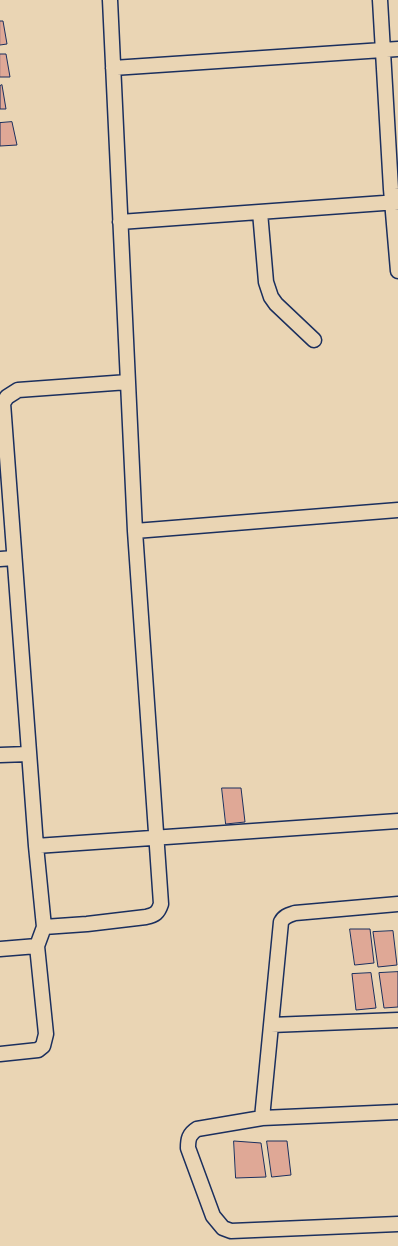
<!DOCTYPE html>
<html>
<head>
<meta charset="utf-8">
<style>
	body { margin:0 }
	canvas { display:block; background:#ead5b4 }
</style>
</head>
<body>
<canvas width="398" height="1246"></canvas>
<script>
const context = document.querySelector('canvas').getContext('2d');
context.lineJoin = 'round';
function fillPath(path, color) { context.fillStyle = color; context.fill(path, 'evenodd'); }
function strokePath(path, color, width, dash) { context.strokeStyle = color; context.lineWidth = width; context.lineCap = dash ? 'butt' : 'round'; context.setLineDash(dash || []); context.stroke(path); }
const building = new Path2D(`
	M 0,21 L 3,21 L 7,44 L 0,45 Z
	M 0,54 L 6,54 L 10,77 L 0,77 Z
	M 2,85 L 6,109 L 0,109 L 0,86 Z
	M 12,122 L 17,145 L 0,146 L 0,123 Z
	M 222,788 L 241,788 L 245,822 L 226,824 Z
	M 350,929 L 370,929 L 374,963 L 355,965 Z
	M 393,931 L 397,965 L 378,967 L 373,932 Z
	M 398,972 L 398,1007 L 384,1008 L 379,973 Z
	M 371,973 L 376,1008 L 356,1010 L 352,974 Z
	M 234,1141 L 261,1143 L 266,1177 L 236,1178 Z
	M 267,1141 L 287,1141 L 291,1175 L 272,1177 Z`);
fillPath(building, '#dfa896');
strokePath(building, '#1b2f5e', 1);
const minor = new Path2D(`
	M 380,0 L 391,189 L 398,271
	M 113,68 L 398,49
	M 260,212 L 266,282 L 271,297 L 276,304 L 314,340
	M 120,222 L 398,202
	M 135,531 L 398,510
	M 0,559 L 14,558
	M 0,755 L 29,754
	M 36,846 L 398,821
	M 398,904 L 295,913 C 289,915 284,916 281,922 L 262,1118 L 197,1129 C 189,1134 188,1139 188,1148 L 213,1216 L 223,1228 L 231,1231 L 398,1224
	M 44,927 L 87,924 L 146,917 C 155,915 158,913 161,904 L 135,531 L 110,0
	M 0,949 L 37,946
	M 271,1025 L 398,1020
	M 0,1054 L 38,1050 L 43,1046 L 46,1034 L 37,946 L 44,927 L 36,846 L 3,403 L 7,397 L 18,390 L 128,382
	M 262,1118 L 398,1112`);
strokePath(minor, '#1b2f5e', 17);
strokePath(minor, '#ead5b4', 14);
</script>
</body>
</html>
